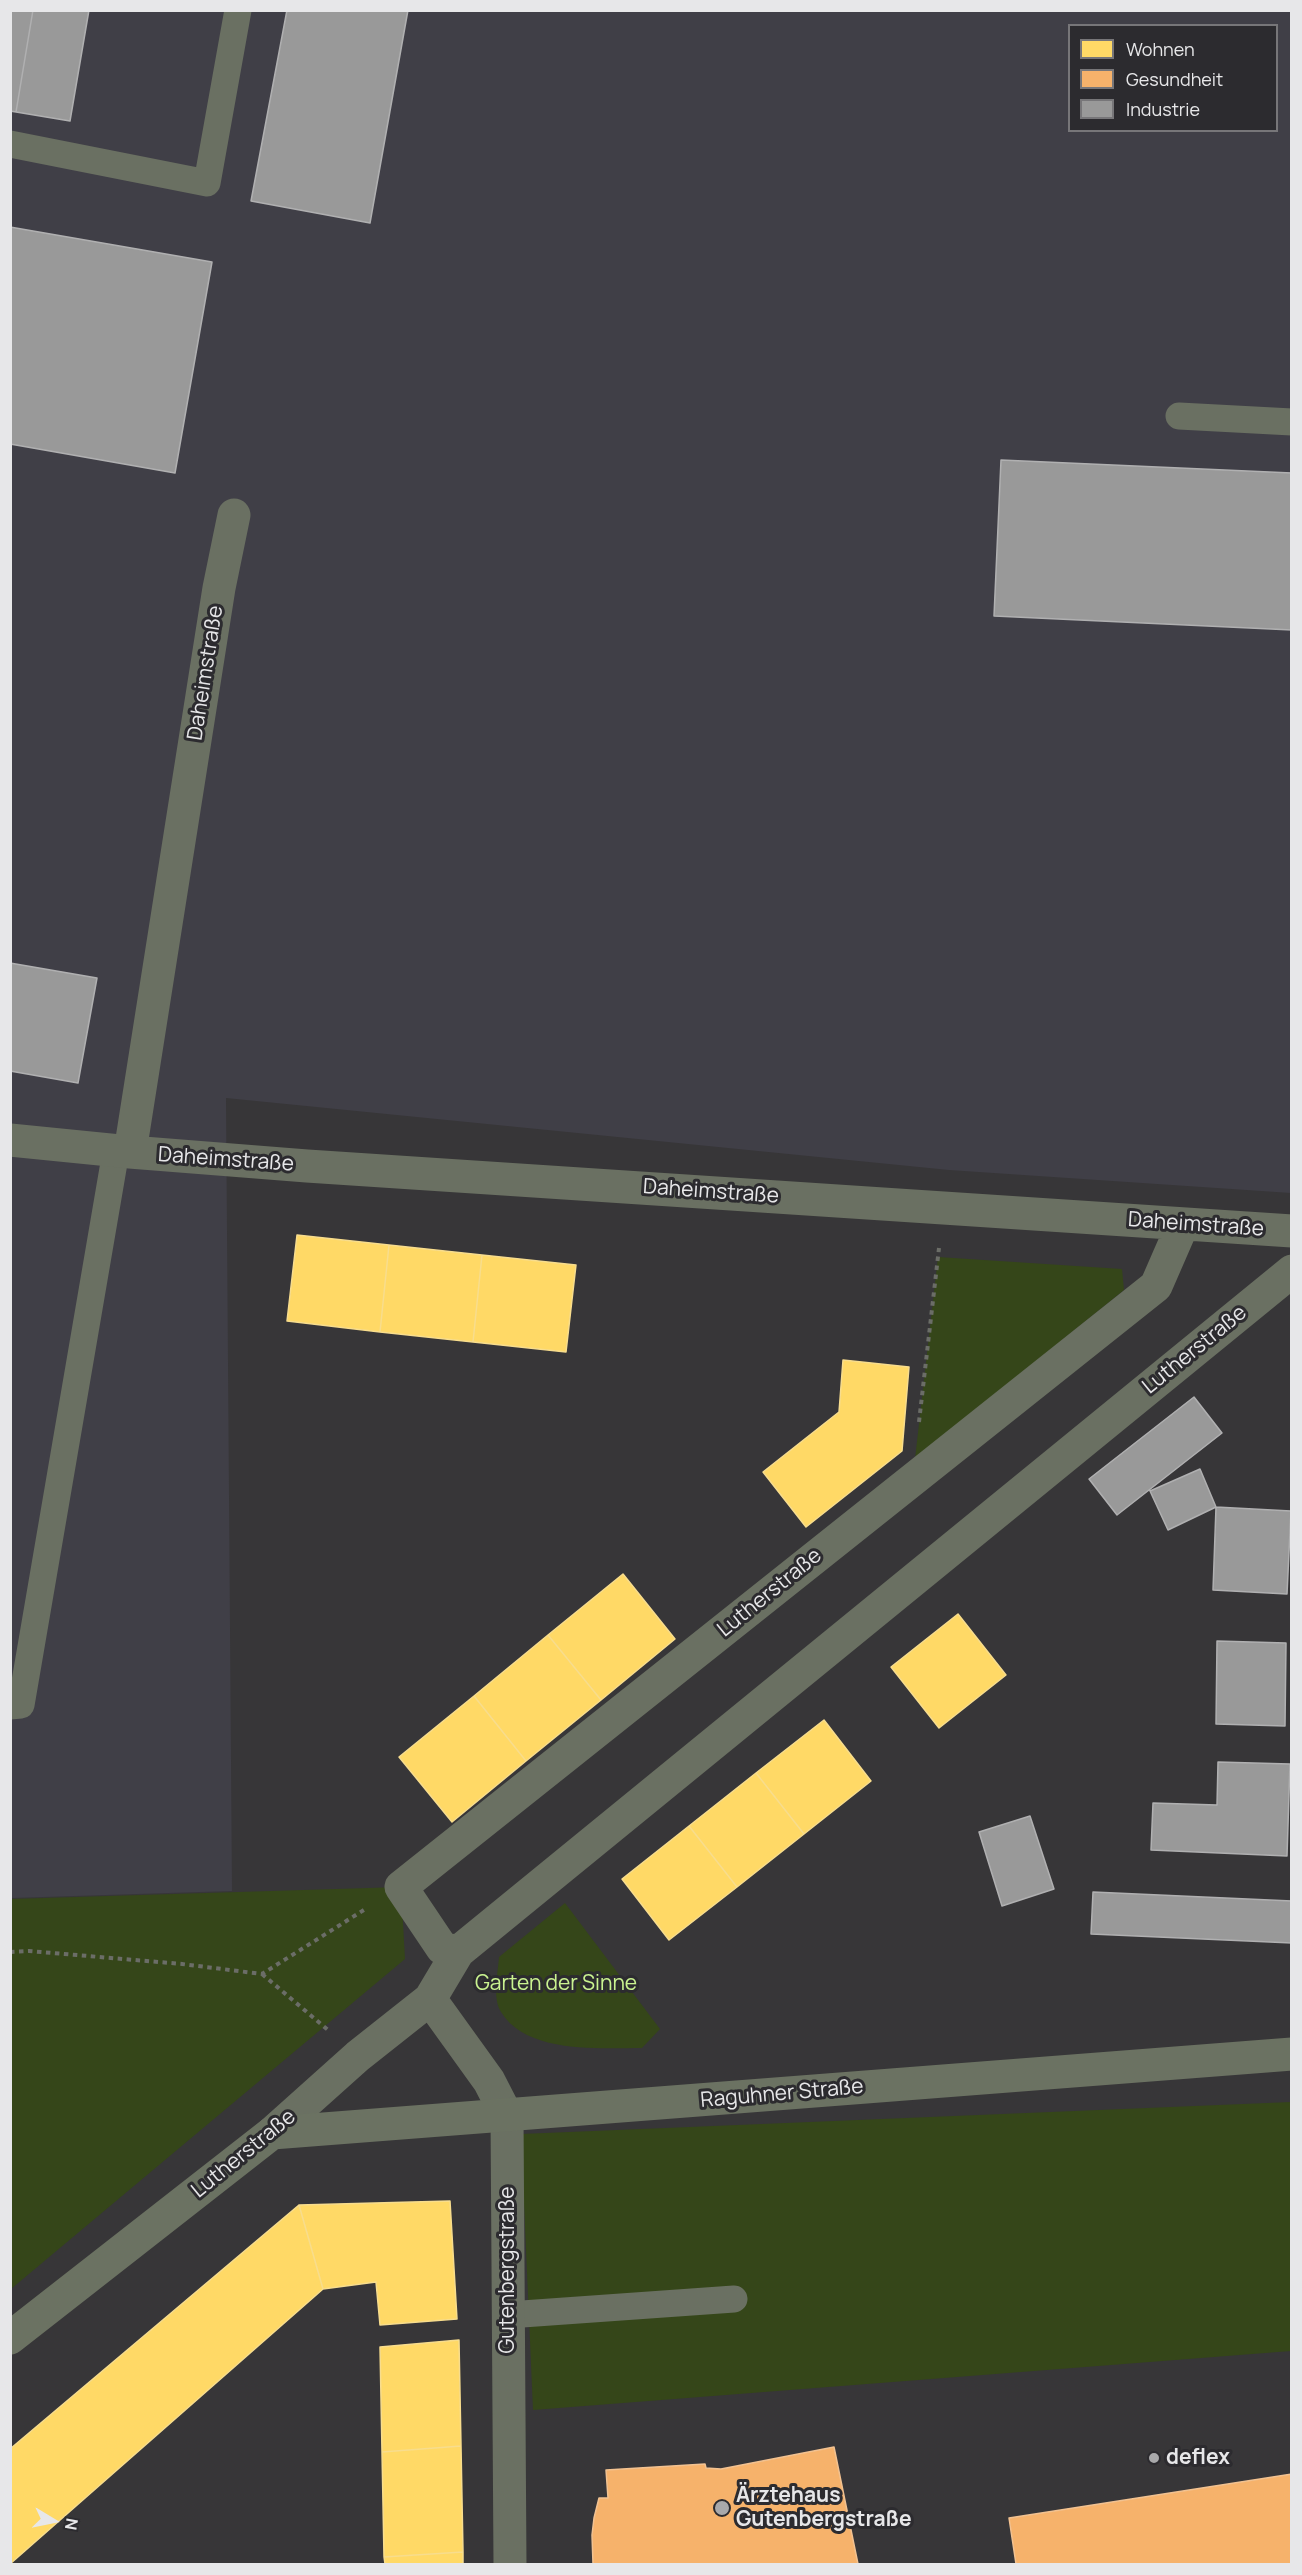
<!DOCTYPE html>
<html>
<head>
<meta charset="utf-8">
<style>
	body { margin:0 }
	#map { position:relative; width:1302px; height:2575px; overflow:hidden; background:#373638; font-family:Manrope,sans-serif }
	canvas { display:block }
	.frame { position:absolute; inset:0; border:12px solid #e7e7e9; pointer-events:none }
	.legend { position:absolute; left:1068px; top:24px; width:210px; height:108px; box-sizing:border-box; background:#2c2b2f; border:2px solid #777679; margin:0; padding:8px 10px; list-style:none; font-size:18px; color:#e7e7e9 }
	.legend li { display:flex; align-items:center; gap:12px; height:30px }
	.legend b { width:30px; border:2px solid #777679 }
	.north { position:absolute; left:24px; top:2491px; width:60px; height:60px; -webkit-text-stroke:4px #2c2b2f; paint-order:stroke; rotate:100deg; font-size:16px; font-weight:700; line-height:24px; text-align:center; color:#e7e7e9 }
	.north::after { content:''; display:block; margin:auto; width:21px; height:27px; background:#e7e7e9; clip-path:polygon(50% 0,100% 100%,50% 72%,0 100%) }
</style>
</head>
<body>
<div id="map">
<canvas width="1302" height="2575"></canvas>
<div class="frame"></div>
<ul class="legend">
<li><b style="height:16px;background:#ffd966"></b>Wohnen</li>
<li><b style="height:16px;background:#f6b26b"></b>Gesundheit</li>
<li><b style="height:16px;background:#999"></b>Industrie</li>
</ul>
<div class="north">N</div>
</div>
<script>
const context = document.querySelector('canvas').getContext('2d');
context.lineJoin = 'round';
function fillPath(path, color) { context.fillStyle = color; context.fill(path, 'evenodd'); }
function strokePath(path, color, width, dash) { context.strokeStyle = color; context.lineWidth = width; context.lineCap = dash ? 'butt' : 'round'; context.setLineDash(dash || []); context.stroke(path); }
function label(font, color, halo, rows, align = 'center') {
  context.font = font + ' Manrope,sans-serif'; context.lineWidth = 6; context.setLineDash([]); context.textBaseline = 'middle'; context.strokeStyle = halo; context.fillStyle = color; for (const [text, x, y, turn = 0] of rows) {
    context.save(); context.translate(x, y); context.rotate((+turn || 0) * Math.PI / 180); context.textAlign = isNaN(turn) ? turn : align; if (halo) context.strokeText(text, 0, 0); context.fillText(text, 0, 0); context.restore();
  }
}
fillPath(new Path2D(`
	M 10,11 L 1291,11 L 1291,1193 L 949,1170 L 226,1098 L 232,1891 L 11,1898 ZM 1070,26 L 1276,26 L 1276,130 L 1070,130 Z`), '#403f47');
fillPath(new Path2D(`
	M 938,1257 L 1122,1269 L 1124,1290 L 915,1459 Z
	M 401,1887 L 405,1959 L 11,2289 L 11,1899 Z
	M 565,1903 L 660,2029 L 642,2048 C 599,2048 527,2054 501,2012 C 492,1997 498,1973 499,1957 Z
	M 1291,2102 L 1291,2351 L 533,2410 L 521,2134 Z`), '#354619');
const homes = new Path2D(`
	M 297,1235 L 389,1245 L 380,1332 L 287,1321 Z
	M 389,1245 L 482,1255 L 473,1342 L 380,1332 Z
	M 482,1255 L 576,1265 L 566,1352 L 473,1342 Z
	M 843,1360 L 909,1367 L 902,1451 L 806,1527 L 763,1472 L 839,1412 Z
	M 623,1574 L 675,1639 L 601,1700 L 548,1635 Z
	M 958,1614 L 1006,1675 L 939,1728 L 891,1667 Z
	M 548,1635 L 601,1700 L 526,1761 L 474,1696 Z
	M 474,1696 L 526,1761 L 452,1822 L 399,1757 Z
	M 824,1720 L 871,1781 L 804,1834 L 756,1773 Z
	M 756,1773 L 804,1834 L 737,1887 L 689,1826 Z
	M 689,1826 L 737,1887 L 669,1940 L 622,1879 Z
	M 450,2201 L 457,2319 L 380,2325 L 376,2282 L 323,2289 L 299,2205 Z
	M 299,2205 L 323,2289 L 10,2564 L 10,2449 Z
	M 459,2340 L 461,2446 L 382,2452 L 380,2347 Z
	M 461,2446 L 463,2552 L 384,2557 L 382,2452 Z
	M 463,2552 L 463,2564 L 385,2564 L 384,2557 Z`);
fillPath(homes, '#ffd966');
strokePath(homes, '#f8dd8d', 1.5);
const health = new Path2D(`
	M 834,2447 L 858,2564 L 593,2564 L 592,2535 L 594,2518 L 599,2498 L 608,2498 L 606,2470 L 705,2464 L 706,2468 L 721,2469 Z
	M 1292,2474 L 1292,2564 L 1016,2564 L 1009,2518 Z`);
fillPath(health, '#f6b26b');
strokePath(health, '#f2c291', 1.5);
const industry = new Path2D(`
	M 10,10 L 33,10 L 16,112 L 10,111 Z
	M 33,10 L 89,10 L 70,121 L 16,112 Z
	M 287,10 L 408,10 L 370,223 L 251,201 Z
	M 10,227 L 212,262 L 175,473 L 10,444 Z
	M 1001,460 L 1292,473 L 1292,630 L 994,616 Z
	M 10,963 L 97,978 L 78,1083 L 10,1071 Z
	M 1194,1397 L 1222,1433 L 1117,1515 L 1089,1479 Z
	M 1200,1469 L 1216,1507 L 1168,1530 L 1150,1491 Z
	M 1216,1507 L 1291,1511 L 1287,1594 L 1213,1590 Z
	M 1217,1641 L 1286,1643 L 1285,1726 L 1216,1724 Z
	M 1218,1762 L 1290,1764 L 1287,1856 L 1151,1850 L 1153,1803 L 1217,1805 Z
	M 1030,1816 L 1054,1889 L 1002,1906 L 979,1832 Z
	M 1093,1892 L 1292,1901 L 1292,1943 L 1091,1934 Z`);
fillPath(industry, '#999');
strokePath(industry, '#b0b0b1', 1.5);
strokePath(new Path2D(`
	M 919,1422 L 939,1248
	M 10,1952 L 29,1951 L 182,1964 L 262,1974 L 367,1908
	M 262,1974 L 328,2030`), '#6b6d67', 4, [4.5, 4.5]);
strokePath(new Path2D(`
	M 10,144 L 207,183 L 238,10
	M 1179,416 L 1292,422
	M 10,1706 L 21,1705 L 116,1151
	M 508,2315 L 734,2299`), '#6a7062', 27);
strokePath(new Path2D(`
	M 10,1140 L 130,1152 L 307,1166 L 1292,1231
	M 130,1152 L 219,588 L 234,515
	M 1183,1224 L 1156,1286 L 401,1887 L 442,1948 L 458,1952 L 1292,1271
	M 430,1999 L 489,2081 L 507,2116 L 510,2564
	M 272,2133 L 358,2056 L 430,1999 L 458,1952`), '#6a7062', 33);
strokePath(new Path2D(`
	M 10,2338 L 272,2133 L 1292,2054`), '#6b7262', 33);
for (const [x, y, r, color] of [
	[1154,2458,6,"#a9a9ab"],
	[722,2508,8,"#a9a9ab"]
]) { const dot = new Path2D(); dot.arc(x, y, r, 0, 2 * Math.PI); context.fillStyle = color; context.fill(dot); strokePath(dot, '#2c2b2f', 2); }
label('21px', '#e7e7e9', '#2c2b2f', [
	["Daheimstraße",206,673,-81],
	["Daheimstraße",226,1160,4],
	["Daheimstraße",711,1192,4],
	["Daheimstraße",1196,1225,4],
	["Lutherstraße",1195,1350,-39],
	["Lutherstraße",770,1593,-39],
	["Raguhner Straße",782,2094,-5],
	["Lutherstraße",244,2154,-39],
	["Gutenbergstraße",508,2270,-90]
]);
label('21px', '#caf390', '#2c2b2f', [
	["Garten der Sinne",556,1984]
]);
label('bold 21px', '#e7e7e9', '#2c2b2f', [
	["deflex",1166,2458],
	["Ärztehaus",736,2496],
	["Gutenbergstraße",736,2520]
], 'left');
</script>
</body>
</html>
